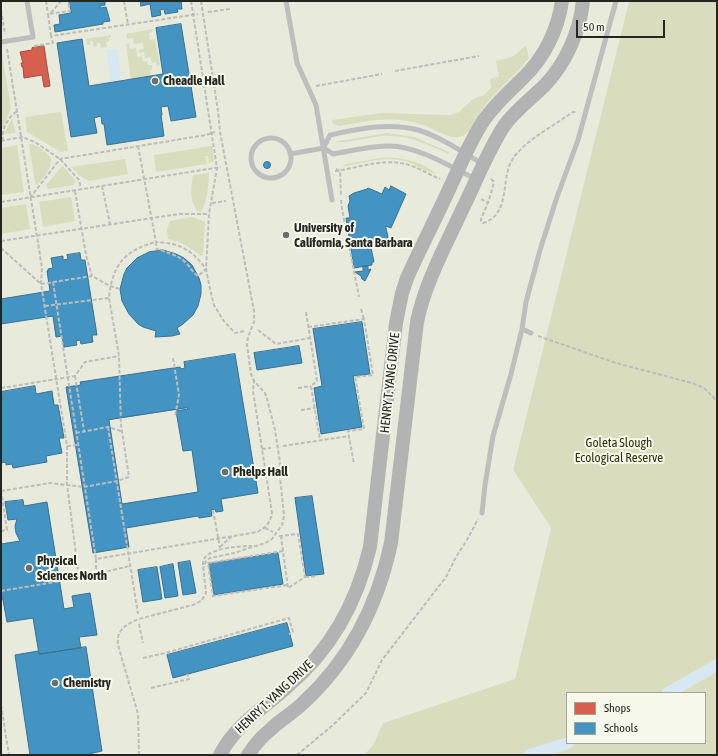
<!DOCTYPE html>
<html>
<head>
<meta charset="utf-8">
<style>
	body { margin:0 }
	#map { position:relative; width:718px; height:756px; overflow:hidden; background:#f4f5ef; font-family:"Asap Condensed",sans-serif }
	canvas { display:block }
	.frame { position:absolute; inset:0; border:2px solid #252521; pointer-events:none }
	.legend { position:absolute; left:566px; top:692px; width:140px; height:52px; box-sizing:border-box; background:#f6f8ec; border:1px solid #a2a49b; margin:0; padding:5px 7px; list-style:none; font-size:12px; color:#252521 }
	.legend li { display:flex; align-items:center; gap:8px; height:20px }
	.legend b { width:20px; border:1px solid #a2a49b }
	.scale { position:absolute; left:576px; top:20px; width:89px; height:18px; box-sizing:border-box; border:2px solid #252521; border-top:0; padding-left:5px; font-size:12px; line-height:14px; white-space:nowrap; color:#252521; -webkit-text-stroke:3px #f6f8ec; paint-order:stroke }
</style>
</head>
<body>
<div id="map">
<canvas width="718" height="756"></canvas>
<div class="frame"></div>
<ul class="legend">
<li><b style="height:11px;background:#d6604d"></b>Shops</li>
<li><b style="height:11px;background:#4393c3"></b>Schools</li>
</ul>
<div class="scale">50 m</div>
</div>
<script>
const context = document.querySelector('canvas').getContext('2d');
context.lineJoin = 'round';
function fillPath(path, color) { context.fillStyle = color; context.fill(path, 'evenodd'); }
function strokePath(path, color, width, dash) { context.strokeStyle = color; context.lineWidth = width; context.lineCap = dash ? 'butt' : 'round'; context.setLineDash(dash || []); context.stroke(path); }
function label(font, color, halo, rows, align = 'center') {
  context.font = font + ' "Asap Condensed",sans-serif'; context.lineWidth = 4; context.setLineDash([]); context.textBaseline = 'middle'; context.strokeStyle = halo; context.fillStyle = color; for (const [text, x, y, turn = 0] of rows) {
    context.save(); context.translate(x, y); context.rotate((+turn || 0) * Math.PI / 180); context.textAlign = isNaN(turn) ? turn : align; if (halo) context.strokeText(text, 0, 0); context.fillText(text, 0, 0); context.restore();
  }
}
fillPath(new Path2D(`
	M 1,1 L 629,1 L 513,470 L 551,528 L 515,680 L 383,723 L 373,745 L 364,755 L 1,755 Z`), '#e8eadc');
fillPath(new Path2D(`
	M 629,1 L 717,1 L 717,755 L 364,755 L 373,745 L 383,723 L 515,679 L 551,528 L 513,470 ZM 567,693 L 705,693 L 705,743 L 567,743 Z
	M 153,29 L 153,32 L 149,33 L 150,40 L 155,39 L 160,65 L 157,66 L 156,62 L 152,63 L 150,57 L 145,58 L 144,52 L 139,53 L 139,50 L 144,49 L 143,43 L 134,44 L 133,38 L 127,39 L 126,34 Z
	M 111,35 L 111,37 L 109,38 L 109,41 L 106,42 L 107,47 L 101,48 L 100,43 L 97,43 L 97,46 L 94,47 L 93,41 L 90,41 L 90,45 L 87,45 L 86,39 Z
	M 129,43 L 130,49 L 136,48 L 137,57 L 142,56 L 143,62 L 147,61 L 148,65 L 152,65 L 152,70 L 150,71 L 151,77 L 131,80 L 126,44 Z
	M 526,45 L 529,58 C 515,76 496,90 482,109 C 476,118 471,134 460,137 C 450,140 433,128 423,125 C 394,115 368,121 339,126 L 333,124 L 332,120 L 382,113 L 444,115 L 450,115 L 459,112 L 473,99 L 484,95 L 491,88 L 490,79 L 499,77 L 496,61 L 514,56 Z
	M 1,48 L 11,108 L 1,133 Z
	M 61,112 L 68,151 L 61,152 L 27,132 L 25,117 Z
	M 12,119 L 16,133 L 4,134 Z
	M 387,133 L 414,137 L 449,152 L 448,154 C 427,144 406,134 382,136 C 366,138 350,143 333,142 Z
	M 29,144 C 34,144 39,147 43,150 C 46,153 51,156 51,160 C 52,168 42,180 37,185 L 35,183 Z
	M 17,145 L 24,192 L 1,195 L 1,148 Z
	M 212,146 L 214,162 L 209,163 L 208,156 L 205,156 L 207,164 L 156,172 L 154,155 Z
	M 380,158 C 400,156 422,162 437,174 C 426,173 416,164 405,161 C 384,156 362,163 342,167 L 346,164 Z
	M 125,159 L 128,174 L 89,181 L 80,176 L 71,167 Z
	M 62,166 L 64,167 L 75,180 L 75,183 L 74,185 L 48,189 L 46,185 Z
	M 209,173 C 208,186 208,198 202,210 L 198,212 C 189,201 191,188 193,175 Z
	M 71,197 L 75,221 L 43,227 L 39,202 Z
	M 26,204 L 30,229 L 1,234 L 1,208 Z
	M 192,217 L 198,219 L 205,222 L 203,255 L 201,256 C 189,247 183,242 168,239 L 167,229 L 170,221 Z`), '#d9ddbe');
fillPath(new Path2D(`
	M 117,49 L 122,80 L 111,82 L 106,50 Z`), '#d7e8f3');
const shops = new Path2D(`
	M 44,46 L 50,86 L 44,87 L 42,75 L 24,78 L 23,67 L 22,67 L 21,63 L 23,63 L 20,52 L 32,50 L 32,48 Z`);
fillPath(shops, '#d6604d');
strokePath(shops, '#a14e40', 1);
const schools = new Path2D(`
	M 69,1 L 105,1 L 105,5 L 100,6 L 100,8 L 106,7 L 110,21 L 103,22 L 103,24 L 55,32 L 54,25 L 60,24 L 59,15 L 71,13 Z
	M 141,1 L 181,1 L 182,9 L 177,9 L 178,12 L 165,14 L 164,9 L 160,10 L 161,15 L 152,17 L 150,4 L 141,6 Z
	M 181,24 L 196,117 L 171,121 L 168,106 L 161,107 L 162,115 L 161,115 L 164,136 L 107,145 L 104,124 L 102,124 L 101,116 L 94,118 L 97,133 L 71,137 L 57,43 L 82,39 L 89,86 L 163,74 L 156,28 Z
	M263.5 165a3.5 3.5 0 1 1 7 0a3.5 3.5 0 1 1-7 0Z
	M 391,186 L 406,194 L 391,228 L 386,226 L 386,228 L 388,237 L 384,243 L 382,244 L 375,243 L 371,237 L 369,238 L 374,262 L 372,262 L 372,265 L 354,268 L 346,218 L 350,218 L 348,206 L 350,201 L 349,196 L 354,193 L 367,189 L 368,188 L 382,194 L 385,187 L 389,190 Z
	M 163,250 L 176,254 L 184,258 L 192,265 L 199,278 L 201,285 L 201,294 L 198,306 L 193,315 L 183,324 L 177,328 L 180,334 L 172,336 L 155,337 L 156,331 L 143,327 L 138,324 L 129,314 L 122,301 L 120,289 L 124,274 L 127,268 L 137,258 L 149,252 Z
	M 80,253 L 81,260 L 85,260 L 97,335 L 92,335 L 93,342 L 81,344 L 80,340 L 76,341 L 77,345 L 64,347 L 62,336 L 56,337 L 53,316 L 1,324 L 1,299 L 50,291 L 47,271 L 48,271 L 48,269 L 53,268 L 51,258 L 63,256 L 63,260 L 68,259 L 67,255 Z
	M 363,266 L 368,266 L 368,270 L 371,269 L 365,281 L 362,279 L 361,276 L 355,272 L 363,271 Z
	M 362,322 L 370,374 L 353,376 L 362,427 L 321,434 L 314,388 L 322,386 L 313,329 Z
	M 299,346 L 302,363 L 257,370 L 254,353 Z
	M 235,354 L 258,493 L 221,499 L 223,511 L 216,512 L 215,509 L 211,510 L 212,516 L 199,518 L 198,516 L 126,528 L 129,547 L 93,553 L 66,387 L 81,385 L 80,382 L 180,367 L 181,369 L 185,368 L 184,362 ZM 187,408 L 188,409 L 176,411 L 183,451 L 192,450 L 198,492 L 122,504 L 109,420 Z
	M 35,386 L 36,394 L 52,391 L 54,405 L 58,405 L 64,438 L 59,438 L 62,453 L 46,456 L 47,462 L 13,468 L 12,464 L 6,465 L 6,462 L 1,463 L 1,399 L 2,399 L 1,392 Z
	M 312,496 L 324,574 L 306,576 L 295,498 Z
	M 23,500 L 24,506 L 47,502 L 64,609 L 74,607 L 72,596 L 90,593 L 97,635 L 79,637 L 81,648 L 39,654 L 33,618 L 7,622 L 3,600 L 1,596 L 1,544 L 20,541 L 16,533 L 15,526 L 17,519 L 8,520 L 5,502 Z
	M 278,553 L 283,584 L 214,595 L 209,564 Z
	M 190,561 L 196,593 L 183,595 L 178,563 Z
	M 173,564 L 178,596 L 165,598 L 160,567 Z
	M 157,567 L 162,599 L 143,602 L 138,570 Z
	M 287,623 L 293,646 L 173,678 L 167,655 Z
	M 86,647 L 102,751 L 89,754 L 89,755 L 30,755 L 15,655 L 38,651 L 39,654 Z`);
fillPath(schools, '#4393c3');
strokePath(schools, '#3a7292', 1);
strokePath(new Path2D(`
	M 668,693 L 717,665
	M 530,755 L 568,743`), '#d7e8f3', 12);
strokePath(new Path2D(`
	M 46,1 L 48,14
	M 124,1 L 128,25
	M 191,1 L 217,168 L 209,214 L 206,269 L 210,289 L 214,305 L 223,320 L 235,333 L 245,331
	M 201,1 L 218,111 L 220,132 L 254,311 L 254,322 L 248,337 L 247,345 L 251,374 L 254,381 L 265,393 L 267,399 L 275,430 L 280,462 L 280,477 L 284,516 L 282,525 L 272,539 L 265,543 L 234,553 L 210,558 L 206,561 L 204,567
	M 1,10 L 5,34
	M 208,12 L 230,9
	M 51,13 L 61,1
	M 51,36 L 48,14 L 70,11 L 68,1
	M 34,46 L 53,43 L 51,36 L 198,14
	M 7,49 L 42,268 L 41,284 L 67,446 L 67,484 L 79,578
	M 395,71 L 479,56
	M 316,86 L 382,74
	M 1,141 L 22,137 L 35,142 L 60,159 L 79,180 L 81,189
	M 3,141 C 1,130 8,116 18,111
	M 138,146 L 156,242 C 180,243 192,250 206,269 L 198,276 C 193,273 191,268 187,264 C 179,255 168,253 157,249
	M 336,169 L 340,171 L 341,196
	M 335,171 C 360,168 384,157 409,165 C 419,168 430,175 440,179
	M 491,179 L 494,182 L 489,200 L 481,219 L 481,221 L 483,223 C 509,216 502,182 510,164 C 520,143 549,129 567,116 L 573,112 L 577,112
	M 102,186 L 110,224
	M 75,191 L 86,255 L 92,276
	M 30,198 L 60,159 L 206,135 L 215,132
	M 481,199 L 488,203
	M 341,200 L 342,209 L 359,297
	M 1,202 L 221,167
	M 212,203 L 226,201
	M 1,241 L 179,214 L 209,214
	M 1,248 L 41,284 L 92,276 L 110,286 L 120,289
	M 53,282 L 96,559 L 257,532 C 267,527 270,523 272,513 L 253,391 L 254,381
	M 45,306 L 109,298 C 112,266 124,250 156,242 L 157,250
	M 361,309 L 364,319
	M 306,312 L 317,381 L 311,386 L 320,440
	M 308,327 L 364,319 L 373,375 L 355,377 L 364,429 L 348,431 L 354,464
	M 258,330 L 276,344 L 310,338
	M 538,336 L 616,363 L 692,383 L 704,388 L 717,401
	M 173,358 L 179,395 L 175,416
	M 75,376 L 84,431
	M 1,388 L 75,376 L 85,362 L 119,356
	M 298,388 L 311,386
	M 301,410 L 315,408
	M 108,427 L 138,614
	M 76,433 L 108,427 L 121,431
	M 67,446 L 78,445
	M 283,446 L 349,436
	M 262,449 L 271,448
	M 1,491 L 50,483 L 84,487 L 117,481 L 129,477 L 121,425 L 119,356 L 109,298
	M 213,510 L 220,548
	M 265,528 L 273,532
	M 1,531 L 7,530 L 1,491
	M 279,536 L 281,536 L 298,534 L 305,577 L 288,588 L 281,536
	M 220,547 L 232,536
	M 283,551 L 208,563 L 213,596 L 287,585
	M 96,559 L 96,574
	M 305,577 L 317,576
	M 1,591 L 79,578 L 130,566
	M 139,624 L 143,643
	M 143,658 L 165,653 L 289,618 L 293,632 L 289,634
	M 151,688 L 189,679 L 187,674
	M 1,705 L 9,755
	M 139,755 L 138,714 L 118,645 C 116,630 126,624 139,619 L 196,604 L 202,600 L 206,593 L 203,564 C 202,548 239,546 252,546
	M 297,755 L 333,725 L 366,693 L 382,660 L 446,577 L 456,557 L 467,540 L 478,519`), '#bcbebc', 2, [4, 2]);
strokePath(new Path2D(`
	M 286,1 L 297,63 L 316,105 L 332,200
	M 1,42 L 33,37 L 27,1
	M251 158a20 20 0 1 1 40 0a20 20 0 1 1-40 0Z
	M 324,147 L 330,135 C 358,129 388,122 418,130 C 441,137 462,152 483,164
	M 290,154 L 324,148 L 333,154 C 351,151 370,146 389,146 C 417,146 450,166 475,179
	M 531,333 L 522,329 L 526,302 L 540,250 L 557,197 L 578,140 L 616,1
	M 482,513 L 485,485 L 493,436 L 511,374 L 522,329`), '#bdbfbf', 5);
strokePath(new Path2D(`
	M 220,755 C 235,725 264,708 288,686 C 331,650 357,602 370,547 L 396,323 L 402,293 L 407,278 C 421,247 437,216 451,185 C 461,164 471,139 484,120 C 495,104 509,92 523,78 C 544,58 558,30 562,1
	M 248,755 C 254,746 261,737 270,730 C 280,720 293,713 303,703 C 350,660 378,604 391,543 L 417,322 C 425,283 445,247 462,210 C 476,182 487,152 504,126 C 515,110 531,99 545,85 C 566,63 580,31 583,1`), '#b2b4b4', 14);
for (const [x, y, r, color] of [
	[155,81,4,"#6d6e69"],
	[286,235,4,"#6d6e69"],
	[225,472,4,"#6d6e69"],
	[29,568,4,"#6d6e69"],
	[55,683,4,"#6d6e69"]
]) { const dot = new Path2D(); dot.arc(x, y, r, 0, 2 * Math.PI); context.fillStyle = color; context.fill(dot); strokePath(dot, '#f6f8ec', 1.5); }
label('bold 13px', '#252521', '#f6f8ec', [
	["Cheadle Hall",163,81],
	["University of",294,228],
	["California, Santa Barbara",294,243],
	["Phelps Hall",233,472],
	["Physical",37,561],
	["Sciences North",37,576],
	["Chemistry",63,683]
], 'left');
label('13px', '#252521', '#f6f8ec', [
	["HENRY T. YANG DRIVE",390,383,-84],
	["HENRY T. YANG DRIVE",274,697,-43]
]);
label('13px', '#313500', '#f6f8ec', [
	["Goleta Slough",619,443],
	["Ecological Reserve",619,458]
]);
</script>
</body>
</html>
